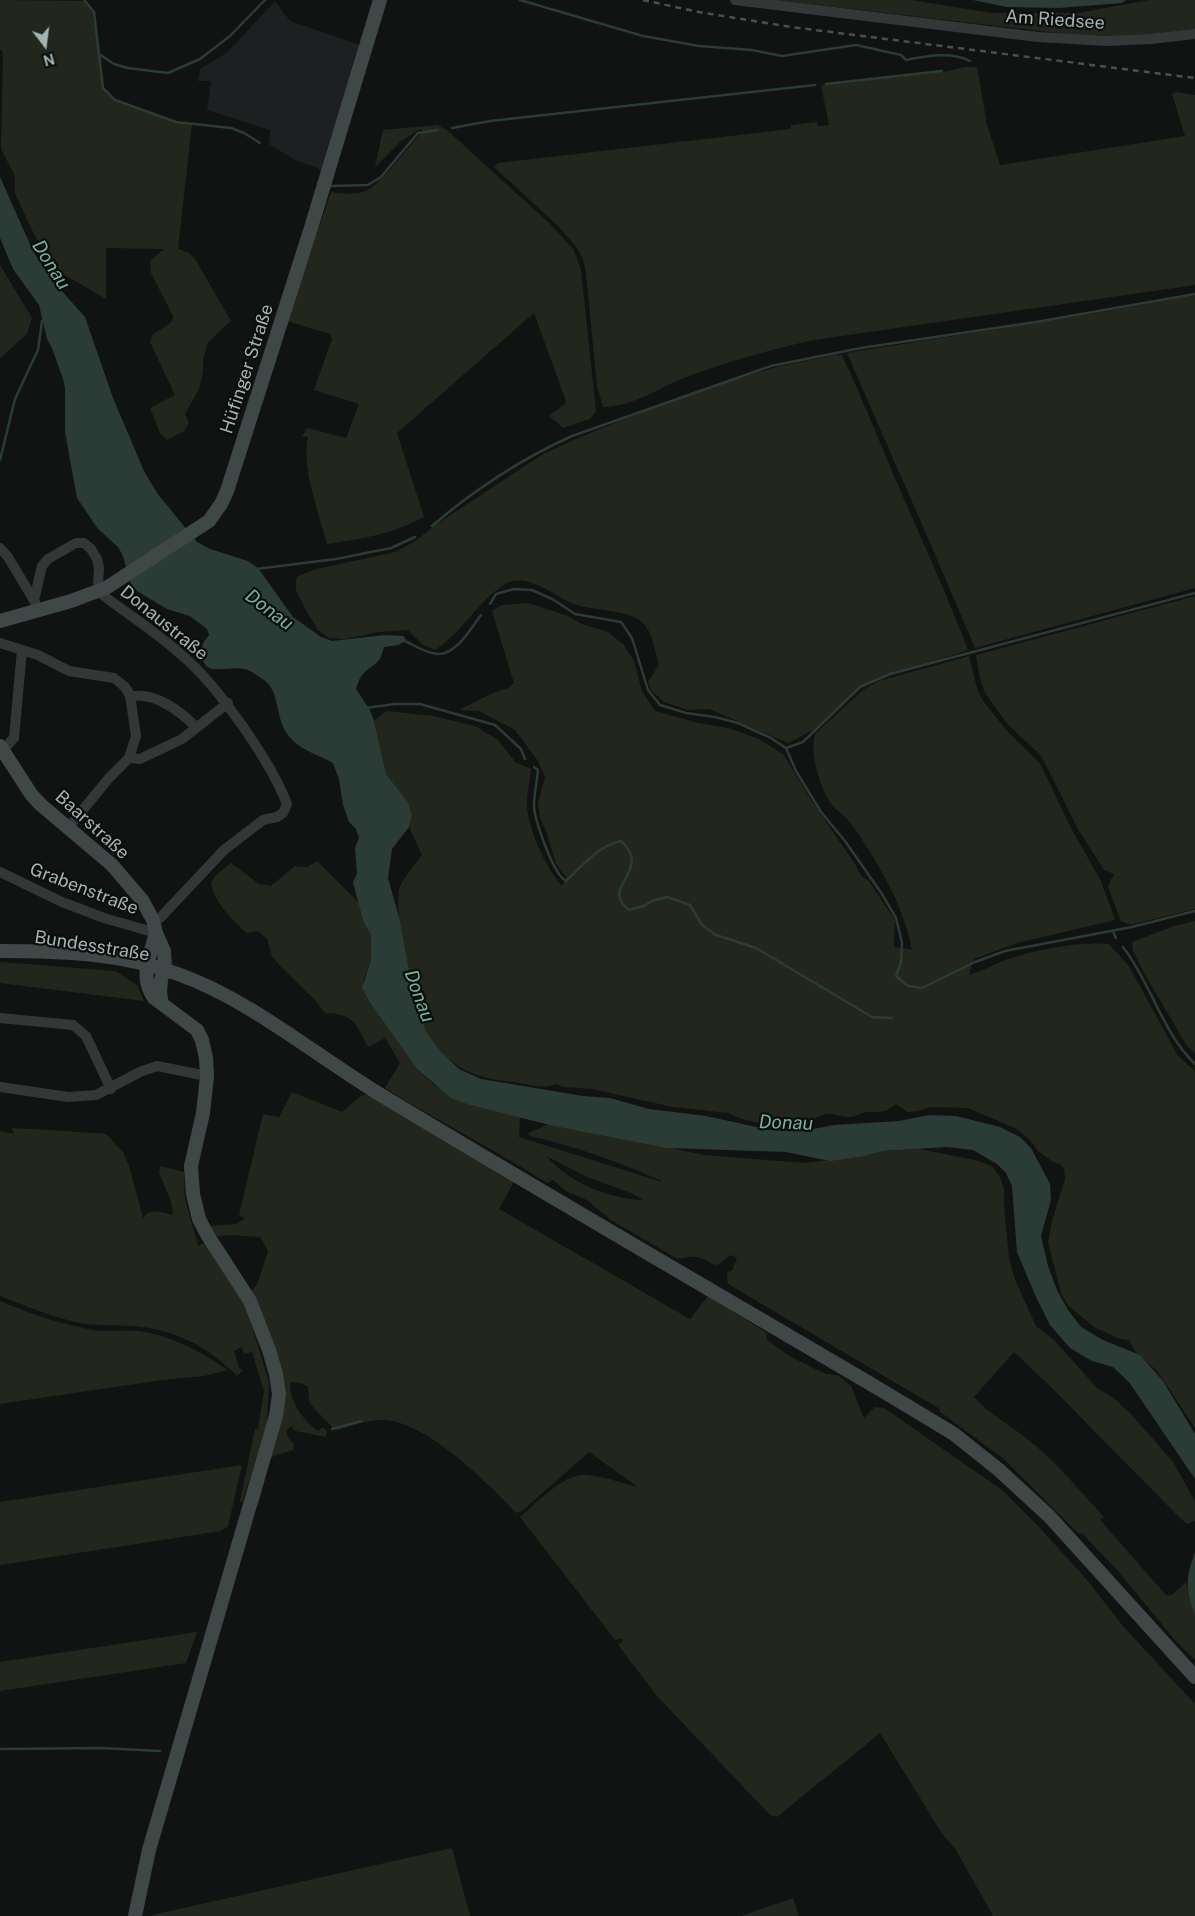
<!DOCTYPE html>
<html>
<head>
<meta charset="utf-8">
<style>
	body { margin:0 }
	#map { position:relative; width:1195px; height:1916px; overflow:hidden; background:#111313; font-family:"Public Sans",sans-serif }
	canvas { display:block }
	.north { position:absolute; left:20px; top:20px; width:50px; height:50px; -webkit-text-stroke:4px #0c0e0e; paint-order:stroke; rotate:165deg; font-size:14px; font-weight:700; line-height:20px; text-align:center; color:#a2b4b2 }
	.north::after { content:''; display:block; margin:auto; width:18px; height:22px; background:#a2b4b2; clip-path:polygon(50% 0,100% 100%,50% 72%,0 100%) }
</style>
</head>
<body>
<div id="map">
<canvas width="1195" height="1916"></canvas>
<div class="north">N</div>
</div>
<script>
const context = document.querySelector('canvas').getContext('2d');
context.lineJoin = 'round';
function fillPath(path, color) { context.fillStyle = color; context.fill(path, 'evenodd'); }
function strokePath(path, color, width, dash) { context.strokeStyle = color; context.lineWidth = width; context.lineCap = dash ? 'butt' : 'round'; context.setLineDash(dash || []); context.stroke(path); }
function label(font, color, halo, rows, align = 'center') {
  context.font = font + ' "Public Sans",sans-serif'; context.lineWidth = 4.5; context.setLineDash([]); context.textBaseline = 'middle'; context.strokeStyle = halo; context.fillStyle = color; for (const [text, x, y, turn = 0] of rows) {
    context.save(); context.translate(x, y); context.rotate((+turn || 0) * Math.PI / 180); context.textAlign = isNaN(turn) ? turn : align; if (halo) context.strokeText(text, 0, 0); context.fillText(text, 0, 0); context.restore();
  }
}
fillPath(new Path2D(`
	M 275,1 L 290,21 L 360,45 L 322,170 L 293,159 L 269,144 L 270,130 L 207,110 L 211,81 L 198,81 L 200,69 L 228,52 Z`), '#1d1f20');
fillPath(new Path2D(`
	M 0,0 L 86,1 L 94,12 L 103,88 L 115,100 L 176,122 L 192,124 L 178,249 L 189,253 L 195,259 L 231,321 L 208,342 L 203,359 L 203,372 L 199,389 L 185,414 L 189,423 L 184,431 L 167,440 L 160,433 L 150,408 L 175,395 L 150,342 L 152,335 L 169,324 L 174,318 L 151,273 L 150,261 L 164,249 L 106,248 L 106,299 L 56,270 L 34,234 L 15,194 L 15,176 L 1,149 L 3,53 L 0,49 Z
	M 776,0 L 910,0 L 992,13 L 1078,13 L 1149,0 L 1195,0 L 1195,31 L 1153,37 L 1075,35 Z
	M 966,67 L 977,67 L 987,125 L 1000,165 L 1185,136 L 1172,94 L 1175,92 L 1195,95 L 1195,285 L 814,340 C 772,349 730,361 689,376 C 661,386 634,407 603,407 L 597,386 L 586,273 L 583,259 L 578,249 L 559,227 L 494,167 L 498,163 L 791,129 L 791,125 L 817,122 L 818,126 L 829,125 L 821,85 L 943,72 Z
	M 437,125 L 447,130 L 551,225 L 574,250 L 581,270 L 596,411 L 590,419 L 563,428 L 549,416 L 565,404 L 566,401 L 534,313 L 397,433 L 424,517 C 390,535 365,538 327,544 C 319,514 301,466 308,437 L 302,436 L 307,428 L 346,438 L 359,404 L 314,390 L 332,339 L 330,334 L 287,321 L 331,192 C 342,194 355,195 366,191 C 378,187 413,142 423,130 L 420,129 L 401,141 L 375,167 L 383,130 Z
	M 0,265 L 32,318 L 27,334 L 0,358 Z
	M 1195,295 L 1195,588 L 975,648 L 934,552 L 847,353 L 1091,314 Z
	M 835,355 L 842,355 C 863,400 881,446 901,492 C 924,545 948,597 968,650 L 862,685 L 813,730 L 788,743 L 709,709 L 688,710 L 664,702 L 651,690 L 648,682 L 659,665 C 654,651 654,634 643,623 C 630,609 593,611 574,604 C 556,597 527,572 507,583 C 478,600 463,632 435,650 L 422,644 L 408,630 L 378,632 L 346,639 L 329,638 L 318,630 L 306,610 L 296,591 L 296,580 L 298,576 L 317,569 L 395,552 L 414,542 L 437,524 L 543,454 L 578,438 L 658,406 L 730,381 L 777,367 Z
	M 1195,596 L 1195,909 L 1130,925 L 1121,921 L 1108,887 L 1114,874 L 1104,870 L 1078,829 L 1042,757 L 1006,722 L 994,706 L 985,692 L 980,679 L 976,655 Z
	M 528,603 L 568,616 L 582,624 L 608,632 L 624,645 L 634,661 L 642,691 L 655,711 L 698,723 L 728,728 L 759,739 L 784,755 L 811,800 L 855,864 L 861,876 L 868,880 L 895,920 L 894,947 L 912,950 C 907,922 894,893 880,869 C 870,851 859,833 846,818 C 842,813 836,810 832,805 C 821,791 808,750 816,733 L 863,690 L 879,681 L 969,656 L 978,692 L 984,702 L 1006,730 L 1041,765 L 1071,828 L 1101,881 L 1115,920 L 1017,943 L 974,959 L 969,975 C 982,971 993,965 1005,960 C 1035,950 1078,941 1109,944 L 1129,966 L 1178,1056 L 1195,1071 L 1195,1428 L 1158,1372 L 1135,1351 L 1129,1340 L 1120,1339 L 1094,1327 L 1069,1306 L 1062,1296 L 1048,1243 L 1052,1221 L 1065,1179 L 1064,1169 L 1060,1164 L 1053,1162 L 1038,1151 L 1030,1140 L 1015,1128 L 968,1108 L 931,1107 L 918,1111 L 907,1112 L 896,1104 C 886,1113 879,1112 867,1112 C 861,1112 855,1117 849,1117 C 842,1117 833,1113 826,1114 C 817,1116 810,1123 801,1124 C 784,1127 742,1123 729,1113 L 673,1107 L 592,1089 L 563,1087 L 557,1084 C 544,1090 526,1084 513,1082 C 483,1078 463,1074 441,1052 C 435,1047 428,1038 425,1031 C 412,1000 395,922 399,890 C 401,881 416,863 422,855 L 409,827 L 412,814 L 408,802 L 386,774 L 374,721 L 386,711 L 434,716 L 475,726 L 498,740 L 516,763 L 531,769 C 530,780 527,792 527,804 C 527,827 547,870 562,886 L 566,878 L 556,864 L 547,834 L 540,818 L 538,802 L 545,777 L 538,761 L 515,730 L 479,711 L 459,710 L 493,693 L 508,688 L 514,683 L 492,611 L 502,605 Z
	M 317,861 L 358,902 L 363,921 L 371,935 L 371,960 L 363,981 L 371,1004 L 417,1069 L 434,1085 L 470,1105 L 520,1117 L 519,1137 L 662,1182 L 662,1181 C 619,1162 575,1146 529,1136 L 528,1133 L 549,1124 L 705,1155 L 804,1163 L 864,1156 L 882,1151 L 920,1149 L 979,1161 L 993,1167 L 1000,1177 L 1004,1189 L 1004,1206 L 1009,1259 L 1016,1282 L 1036,1326 L 1054,1340 L 1098,1389 L 1111,1396 L 1129,1412 L 1160,1447 L 1173,1462 L 1195,1501 L 1195,1521 L 1187,1524 L 1180,1518 L 1052,1388 L 1014,1352 L 974,1397 C 988,1413 1008,1424 1025,1437 C 1055,1460 1079,1490 1104,1517 L 1100,1520 L 1167,1596 L 1173,1594 L 1186,1582 L 1195,1615 L 1195,1660 L 1174,1639 L 1117,1570 L 1082,1533 L 1079,1534 L 1004,1459 L 939,1411 L 940,1409 L 728,1284 L 727,1272 L 732,1271 L 737,1258 L 730,1255 C 711,1274 715,1260 696,1257 C 689,1256 683,1259 676,1258 L 611,1220 L 587,1200 L 566,1191 L 553,1180 L 547,1183 C 494,1149 438,1121 385,1088 L 400,1063 L 385,1038 L 368,1047 C 355,1023 355,1014 325,1013 L 315,1000 L 281,967 L 272,956 L 267,939 L 258,931 L 247,933 C 233,920 213,902 211,882 L 217,874 L 231,863 L 259,884 L 271,886 L 295,866 L 307,867 ZM 546,1156 L 587,1177 L 631,1193 L 643,1200 C 608,1199 569,1182 546,1156 Z
	M 1195,921 L 1195,1054 L 1187,1046 L 1144,973 L 1133,951 L 1132,942 L 1174,926 Z
	M 0,962 L 115,971 L 137,985 L 144,1001 L 0,983 Z
	M 292,1092 L 342,1112 L 361,1096 L 370,1093 L 515,1180 L 499,1209 L 690,1319 L 708,1296 L 767,1333 L 767,1340 L 789,1356 L 823,1373 L 839,1376 L 851,1386 L 864,1418 L 875,1407 L 884,1408 L 1002,1490 L 1040,1528 L 1087,1580 L 1123,1626 L 1195,1704 L 1195,1916 L 993,1916 L 956,1850 L 941,1832 L 880,1733 L 777,1817 L 770,1815 L 657,1696 L 618,1645 L 623,1641 L 622,1638 L 615,1640 L 520,1517 C 537,1503 565,1472 588,1475 C 605,1477 622,1483 638,1487 L 589,1452 L 522,1511 L 516,1513 C 488,1483 429,1424 386,1420 C 370,1419 354,1425 338,1430 L 334,1429 L 311,1405 L 309,1401 L 308,1387 L 301,1383 L 290,1382 C 290,1404 302,1418 318,1431 L 323,1427 L 327,1431 L 326,1437 L 295,1431 L 291,1426 L 286,1431 L 289,1439 L 294,1444 L 293,1450 L 274,1456 L 270,1459 L 261,1495 L 248,1531 L 281,1395 L 249,1293 L 257,1285 L 268,1251 L 260,1237 L 233,1235 L 215,1236 L 209,1226 L 236,1224 L 245,1218 L 239,1215 L 263,1114 L 279,1117 Z
	M 12,1128 L 66,1131 L 106,1134 L 123,1152 L 129,1166 L 143,1218 C 151,1207 162,1213 173,1215 L 171,1201 L 159,1173 L 160,1166 L 184,1172 L 185,1199 L 198,1246 L 205,1242 L 246,1307 L 269,1382 L 267,1427 L 242,1502 L 240,1501 L 255,1429 L 258,1429 L 264,1391 L 252,1352 L 244,1354 L 242,1347 L 234,1351 L 239,1368 L 243,1370 L 237,1376 C 209,1347 174,1329 133,1326 C 115,1325 97,1326 80,1323 C 52,1317 26,1306 0,1296 L 0,1131 L 14,1134 Z
	M 0,1301 C 28,1313 57,1323 88,1329 C 104,1333 121,1329 138,1331 C 171,1335 201,1352 228,1370 L 204,1376 L 162,1380 L 0,1404 Z
	M 242,1465 L 228,1526 L 221,1531 L 0,1565 L 0,1502 Z
	M 197,1632 L 186,1663 L 0,1691 L 0,1662 Z
	M 452,1848 L 470,1916 L 152,1916 L 152,1915 Z
	M 793,1898 L 799,1916 L 740,1916 L 741,1916 Z`), '#23261d');
fillPath(new Path2D(`
	M 973,0 L 1126,0 L 1122,3 L 1059,8 L 1007,7 Z
	M 0,177 L 33,251 L 51,279 L 85,317 L 113,398 L 144,471 L 157,493 L 197,542 L 210,549 L 248,561 L 258,568 L 293,617 L 321,637 L 332,641 L 385,635 L 404,636 L 406,641 L 398,645 L 384,647 C 379,667 374,662 363,674 C 359,678 358,684 356,689 L 370,710 L 374,721 L 386,774 L 408,802 L 412,814 L 409,827 L 392,849 L 388,878 L 399,917 L 413,992 L 426,1032 L 441,1052 L 459,1069 L 481,1079 L 583,1096 L 610,1098 L 649,1109 L 706,1116 L 770,1130 L 803,1131 L 834,1125 L 899,1121 L 929,1115 L 956,1116 L 1000,1127 L 1020,1137 L 1031,1148 L 1050,1184 L 1051,1200 L 1041,1236 L 1048,1266 L 1057,1290 L 1068,1310 L 1081,1327 L 1103,1340 L 1140,1355 L 1163,1381 L 1195,1434 L 1195,1479 L 1129,1382 L 1113,1367 L 1092,1361 L 1070,1348 L 1050,1325 L 1036,1297 L 1017,1252 L 1012,1186 L 1006,1173 L 997,1164 L 973,1150 L 947,1147 L 882,1151 L 865,1156 L 830,1161 L 786,1152 L 667,1148 L 554,1126 L 470,1105 L 451,1098 L 417,1069 L 371,1004 L 362,988 L 371,960 L 371,935 L 363,921 L 353,882 L 357,874 L 355,848 L 359,838 L 356,829 L 349,822 L 343,805 L 339,779 L 333,763 C 317,754 296,749 286,732 C 276,717 279,690 264,680 C 258,676 250,670 244,669 C 233,667 223,670 213,669 C 202,667 199,654 203,644 C 204,641 207,638 209,635 L 207,629 L 190,616 L 167,609 L 137,591 L 131,584 L 123,556 L 118,547 L 98,529 L 77,498 L 65,432 L 65,388 L 63,379 L 52,348 L 47,339 L 39,305 L 13,269 L 0,238 Z
	M 1195,1553 L 1195,1615 C 1186,1592 1185,1576 1195,1553 Z`), '#2a3c35');
strokePath(new Path2D(`
	M 84,0 L 94,12 L 103,88 L 115,100 L 176,122 L 231,128 L 244,133 L 260,143
	M 520,0 L 643,36 L 699,46 L 752,50 L 782,56 L 856,45 L 901,55 L 906,60 C 926,56 951,51 970,61
	M 99,54 L 114,64 L 128,68 L 168,73 L 200,59 L 230,36 L 265,0
	M 826,84 L 942,71
	M 452,128 L 490,121 L 815,85
	M 331,186 L 368,185 L 381,177 L 418,133 L 438,130
	M 0,460 L 15,399 L 38,350 L 42,321
	M 432,526 C 474,490 521,459 572,436 L 771,366 L 861,348 L 1036,322 L 1195,294
	M 256,569 L 336,559 L 391,548 L 415,537
	M 490,604 L 496,594 L 514,589 L 532,590 L 554,600 L 575,614 L 621,622 L 632,638 L 648,690 L 660,705 L 686,713 L 715,717 L 738,723 L 771,738 L 786,748 L 796,771 L 821,812 L 845,841 L 882,894 L 896,918 L 902,943 L 901,962 L 896,976 L 908,986 L 922,988 L 975,962 L 1005,951 L 1132,927 L 1195,911
	M 405,641 C 414,645 427,654 438,654 C 456,655 471,628 481,615
	M 366,708 L 395,704 L 420,704 L 495,725 L 521,749 L 525,759
	M 786,748 L 803,742 L 860,687 L 890,674 L 1195,593
	M 534,767 L 538,770 C 537,782 534,794 534,806 C 535,821 553,874 566,881 C 582,866 598,846 621,841 C 654,871 598,887 629,910 L 644,906 L 652,901 L 667,897 L 690,905 L 702,925 L 716,935 L 756,948 L 872,1017 L 892,1018
	M 1113,931 L 1116,938
	M 1123,947 C 1151,983 1162,1032 1195,1064
	M 332,1429 L 361,1421
	M 0,1749 L 101,1748 L 160,1751`), '#2a3c35', 2.5);
strokePath(new Path2D(`
	M 735,0 L 1038,37 L 1107,41 L 1151,39 L 1195,34
	M 0,548 L 8,557 L 35,602
	M 34,600 L 42,566 L 48,559 L 76,543 L 84,543 L 91,549 L 97,559 L 99,568 L 98,584 L 104,596 C 128,614 154,631 177,651 C 204,673 224,700 244,728 C 261,753 276,776 287,804 L 283,813 L 277,817 L 263,820 L 224,850 L 160,918 L 153,920
	M 0,643 L 38,655 L 69,671 L 114,678 L 125,687 L 130,695 L 136,736 L 129,758 L 109,778 L 68,828
	M 130,697 C 153,690 181,712 196,727
	M 3,750 L 14,738 L 22,650
	M 129,758 L 140,759 L 182,739 L 228,703
	M 0,872 L 62,902 L 104,918 L 156,933
	M 0,1018 L 73,1025 L 86,1036 L 111,1089
	M 0,1087 L 68,1097 L 96,1095 L 142,1071 L 157,1066 L 207,1076`), '#323838', 10);
strokePath(new Path2D(`
	M 0,621 L 71,601 L 106,588 L 209,521 L 221,504 L 227,491 L 310,231 L 380,0
	M 0,746 L 31,794 L 40,804 L 112,865 L 142,900 L 153,920 L 156,933 L 164,951 L 165,967 L 161,980 L 160,993 L 162,1004
	M 0,951 C 62,951 119,953 178,974 C 250,1000 311,1052 376,1092 C 543,1193 713,1291 881,1390 L 954,1434 L 999,1470 L 1049,1516 L 1195,1677
	M 135,1916 L 149,1850 L 276,1416 L 279,1394 L 276,1374 L 269,1350 L 250,1301 L 208,1236 L 199,1219 L 193,1194 L 191,1166 L 203,1113 L 207,1076 L 206,1058 L 202,1040 L 197,1030 L 154,998 C 139,976 150,957 156,933`), '#404847', 14);
strokePath(new Path2D(`
	M 643,0 L 699,12 L 791,27 L 1195,78`), '#495150', 2.5, [6, 5]);
label('18px', '#a2b4b2', '#0c0e0e', [
	["Am Riedsee",1055,20,4],
	["Hüfinger Straße",247,369,-72],
	["Donaustraße",164,623,39],
	["Baarstraße",92,825,42],
	["Grabenstraße",84,889,21],
	["Bundesstraße",92,946,9]
]);
label('italic 19px', '#77b19c', '#0c0e0e', [
	["Donau",51,265,58],
	["Donau",269,610,37],
	["Donau",419,996,70],
	["Donau",786,1123,2]
]);
</script>
</body>
</html>
